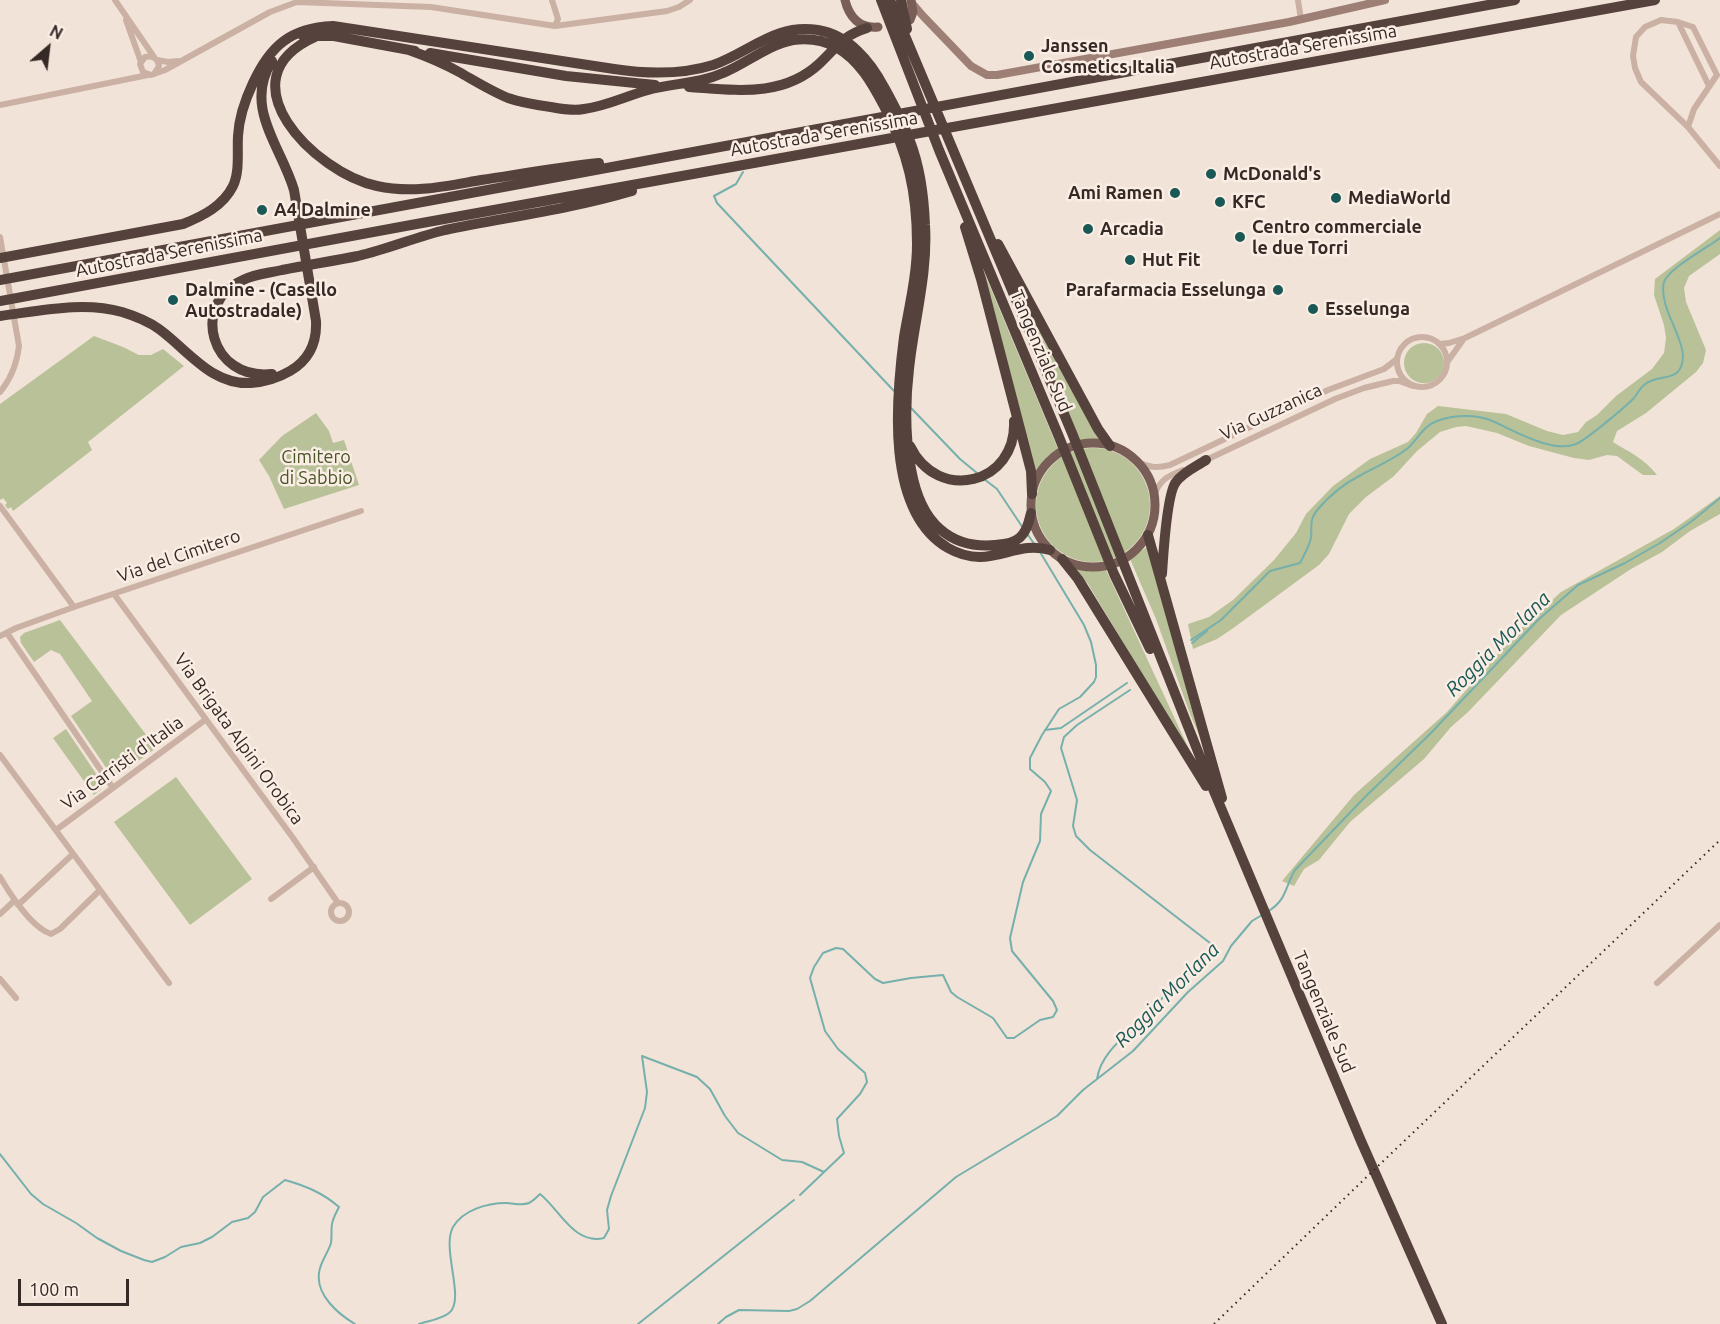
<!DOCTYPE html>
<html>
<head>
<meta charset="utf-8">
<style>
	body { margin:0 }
	#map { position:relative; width:1720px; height:1324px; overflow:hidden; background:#f2e3d8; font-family:Ubuntu,sans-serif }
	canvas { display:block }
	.north { position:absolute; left:18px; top:18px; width:60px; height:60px; -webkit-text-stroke:4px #faede4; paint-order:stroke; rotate:28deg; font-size:16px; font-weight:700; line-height:24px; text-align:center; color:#352926 }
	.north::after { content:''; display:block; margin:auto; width:21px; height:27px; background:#352926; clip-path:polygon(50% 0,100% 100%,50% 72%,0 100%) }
	.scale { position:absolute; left:18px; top:1279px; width:111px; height:27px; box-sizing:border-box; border:3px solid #352926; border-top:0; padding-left:8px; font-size:18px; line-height:21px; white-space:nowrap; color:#352926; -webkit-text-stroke:4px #faede4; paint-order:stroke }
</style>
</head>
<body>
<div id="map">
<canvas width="1720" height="1324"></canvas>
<div class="north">N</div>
<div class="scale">100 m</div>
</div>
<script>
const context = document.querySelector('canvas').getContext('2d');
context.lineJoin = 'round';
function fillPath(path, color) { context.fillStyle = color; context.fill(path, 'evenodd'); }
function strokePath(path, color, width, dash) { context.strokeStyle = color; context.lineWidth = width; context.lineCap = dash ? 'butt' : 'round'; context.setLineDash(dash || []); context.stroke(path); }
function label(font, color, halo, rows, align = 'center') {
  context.font = font + ' Ubuntu,sans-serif'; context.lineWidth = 5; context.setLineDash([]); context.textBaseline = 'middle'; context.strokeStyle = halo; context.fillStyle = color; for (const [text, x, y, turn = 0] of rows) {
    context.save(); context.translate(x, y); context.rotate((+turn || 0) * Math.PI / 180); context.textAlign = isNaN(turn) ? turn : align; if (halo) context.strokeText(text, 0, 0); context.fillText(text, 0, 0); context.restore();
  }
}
fillPath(new Path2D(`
	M 1720,230 L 1720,254 L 1689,276 L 1684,288 L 1686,302 L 1706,350 L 1703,363 L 1696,372 L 1646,413 L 1617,431 L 1613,442 C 1629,452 1645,459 1657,475 L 1643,475 L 1617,456 L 1607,455 L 1589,460 L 1574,458 L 1529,446 L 1497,433 L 1466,426 L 1456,427 L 1440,432 L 1417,451 L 1394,476 L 1366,497 L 1349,514 L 1329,554 L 1319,565 L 1232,629 L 1217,639 L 1193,649 L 1188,624 L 1209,617 L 1233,600 L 1274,560 L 1296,533 L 1306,514 L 1333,486 L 1370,459 L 1408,442 L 1416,433 L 1427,414 L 1438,406 L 1506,414 L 1547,431 L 1563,435 L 1578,432 L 1586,422 L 1597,415 L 1616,396 L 1652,369 L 1664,353 L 1666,338 L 1664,325 L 1654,295 L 1655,279 Z
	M 989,233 L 1105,442 L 1096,441 L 1080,443 Z
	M 981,265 L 1058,449 L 1047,457 L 1034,478 Z
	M 94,336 L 123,347 L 139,355 L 151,355 L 163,349 L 184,366 L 88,442 L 92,450 L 13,511 L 11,507 L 8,509 L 5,505 L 7,503 L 3,498 L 1,500 L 0,499 L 0,404 Z
	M1404 363a20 20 0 1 1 40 0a20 20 0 1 1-40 0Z
	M 316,413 L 329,431 L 333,443 L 344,440 L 359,485 L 284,509 L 269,476 L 259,460 L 282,436 Z
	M1036 505a57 57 0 1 1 114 0a57 57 0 1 1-114 0Z
	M 1720,496 L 1720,514 L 1690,531 L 1662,552 L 1631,569 L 1561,615 L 1468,712 L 1451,727 L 1424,759 L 1350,822 L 1319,860 L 1304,869 L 1294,886 L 1282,881 L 1354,795 L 1447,712 L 1516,633 L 1561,592 L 1674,529 Z
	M 1148,546 L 1206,751 L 1190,714 L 1156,619 L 1130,559 Z
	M 1069,564 C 1082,568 1093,571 1106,570 L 1194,760 L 1088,584 Z
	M 60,620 L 156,748 L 119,775 L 113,775 L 109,772 L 71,716 L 92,701 L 60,654 L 51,650 L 34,662 L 21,643 L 20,637 L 24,633 Z
	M 66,729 L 101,781 L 101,789 L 94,795 L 53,738 Z
	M 176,777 L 252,879 L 190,925 L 114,822 Z`), '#b8c197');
strokePath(new Path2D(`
	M 743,172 L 736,184 L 714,196 L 717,203 L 894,391
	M 911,408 L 960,459 L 977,473
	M 984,479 L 997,489 L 1023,528
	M 1028,535 L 1035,545
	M 1191,640 L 1221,620 L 1270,571 L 1300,563 C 1304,555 1309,547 1311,538 C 1312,525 1309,520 1318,509 C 1330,495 1345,483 1361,475 C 1377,466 1393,460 1408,448 C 1418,439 1423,426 1437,421 C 1452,415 1474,414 1490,420 C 1512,429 1551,454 1576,444 C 1586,440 1624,408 1633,399 C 1637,395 1639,389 1644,385 C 1659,372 1682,385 1683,356 C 1683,336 1658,305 1664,282 C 1668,269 1707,248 1720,238
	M 1192,643 L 1207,631
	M 1045,730 L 1061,728 L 1127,683
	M 1267,912 C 1287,900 1284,889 1295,870 L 1365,797 L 1430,734 L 1538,620 L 1578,585 L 1625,563 L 1660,543 L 1692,521 L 1720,498
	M 1097,1079 C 1101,1052 1126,1036 1144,1018 C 1155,1007 1165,994 1176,984 C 1188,972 1204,962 1212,947 L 1210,943 L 1090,850 L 1076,836 L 1073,826 L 1077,800 L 1061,748 L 1064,737 L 1077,725 L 1130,690
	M 0,1154 L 31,1194 L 43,1204 L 76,1223 L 97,1238 L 121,1251 L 144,1260 L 152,1262 L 165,1257 L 181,1247 L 200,1243 L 212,1237 L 232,1222 L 248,1218 L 255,1212 L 263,1197 L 285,1180 C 306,1186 323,1193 339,1207 C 336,1213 333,1218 332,1224 C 331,1230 332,1237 331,1243 C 328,1253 320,1262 319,1273 C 316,1295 338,1314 355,1324
	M 800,1195 L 844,1153 L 839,1136 L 837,1119 L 860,1094 L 867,1082 L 865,1073 L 838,1049 L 825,1031 L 810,978 L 814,967 L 823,953 L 836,948 L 843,949 L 875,979 L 883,983 L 911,978 L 943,975 L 951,992 L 957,997 L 993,1018 L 1007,1038 L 1014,1038 L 1040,1020 L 1053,1017 L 1057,1010 L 1053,1001 L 1012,951 L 1010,938 L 1023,882 L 1040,841 L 1041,814 L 1051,791 L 1045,782 L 1030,769 L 1030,758 L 1042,735 L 1059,709 L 1080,697 L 1094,682 L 1096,677 L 1096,665 L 1091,642 L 1084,625 L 1040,552
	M 419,1324 C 428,1321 442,1319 449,1313 C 466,1300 441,1249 453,1227 C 463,1210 487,1203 506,1203 C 513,1203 522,1206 529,1203 C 533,1201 537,1197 540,1194 C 560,1210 574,1245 604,1238 L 609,1229 L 607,1210 L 611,1196 L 645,1108 L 647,1092 L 642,1056 L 697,1077 L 710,1089 L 725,1116 L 738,1133 L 782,1160 L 802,1162 L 824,1172
	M 638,1324 L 794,1200
	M 718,1324 L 726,1317 L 739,1310 L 789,1311 L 797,1309 L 810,1301 L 956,1177 L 1057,1116 L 1083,1090 L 1133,1051 L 1188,992 L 1223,961 L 1231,946 L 1252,921 L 1262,915`), '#75b0ac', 2);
strokePath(new Path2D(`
	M 115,0 L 154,57
	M 552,0 L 558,19 L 555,26
	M 1298,0 L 1301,20
	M 126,20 L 141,62
	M 1678,22 L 1693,27 L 1717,75 L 1694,109 L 1688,127 L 1720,166
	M 157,60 L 168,62 L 179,61
	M 154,74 L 159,66 C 158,59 153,55 145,57 L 140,64 L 143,72 L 151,75 L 165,70 L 270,12 L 297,2 L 431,7 L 555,26 L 667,11 L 679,7 L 690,0
	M 0,105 L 148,75
	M 1688,127 L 1641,82 L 1635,68 L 1633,56 L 1636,37 L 1645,27 L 1661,20 L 1678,22 L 1709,86
	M 0,237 L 19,346 C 17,363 11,379 0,392
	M1397 362a25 25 0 1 1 50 0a25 25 0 1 1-50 0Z
	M 1440,344 L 1449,343 L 1465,338 L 1720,214
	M 1448,361 L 1463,340
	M 1204,461 L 1335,399 L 1364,388 L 1393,381 L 1399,381 L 1413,386
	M 1138,462 C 1149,468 1158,468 1170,465 L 1328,390 L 1384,369 L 1397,359
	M 1154,496 C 1160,479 1168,476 1183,470
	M 0,506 L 74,607
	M 114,594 L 293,838 L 338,903
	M 7,633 L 113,788
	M 0,636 L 16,628 L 74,607 L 361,511
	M 0,755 L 169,983
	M 56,830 L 205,720
	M 0,877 C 10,894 32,928 51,934 L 60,929 L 100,890
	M 271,899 L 314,867
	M331 912a9 9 0 1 1 18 0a9 9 0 1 1-18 0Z
	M 18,905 L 73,854
	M 0,914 L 14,901
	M 0,979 L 16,998
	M 1657,983 L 1720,925`), '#cab1a3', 6);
strokePath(new Path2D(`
	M 911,2 L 923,16 L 971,66 L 987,75 L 997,75 L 1289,22 L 1385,0`), '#9e7f75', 8);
strokePath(new Path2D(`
	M 845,0 C 849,17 860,29 878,27
	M 910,20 L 913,12 L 911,0
	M1031 505a62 62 0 1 1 124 0a62 62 0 1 1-124 0Z`), '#785e56', 9);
strokePath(new Path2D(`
	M 881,0 L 939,150 L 1059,437 L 1114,574 L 1150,649
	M 890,0 L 1072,433 L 1208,777 L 1361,1141 L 1442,1324
	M 901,0 L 907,29
	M 303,36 L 334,36 L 415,51
	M 315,37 C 221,79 315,173 377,186 C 413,194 446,186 481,180 C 521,174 560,167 599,163
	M 409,50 C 426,56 443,63 459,72 C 475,81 491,91 508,98 C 522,103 537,105 551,107 C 562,109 573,111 584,109 C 607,106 626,96 648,90 C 673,83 699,84 723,73 C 746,64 767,45 793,40 C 807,38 823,40 836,47 C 859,60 872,83 884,106 C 908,153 917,192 917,244 C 917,275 909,307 904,337 C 896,399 885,511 948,548 C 990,572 1013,539 1050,550
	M 430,53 L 566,76 L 655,85
	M 689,87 C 735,90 783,98 820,63 C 838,46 842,36 867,28
	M 965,227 L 981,279 L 1031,471 L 1032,494
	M 998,244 L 1098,429 L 1110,446
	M 0,258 L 183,224 C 203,216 223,206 233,186 C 240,171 237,152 238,136 C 239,117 245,100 253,83 C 270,46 290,28 333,26 L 614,69 C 647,74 681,75 713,65 C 750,52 775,23 818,30 C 849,35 871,62 884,87 C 894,105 903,122 910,141 C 920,167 924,198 925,225 C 928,274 914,321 909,369 C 905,403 905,436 911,469 C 915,491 922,514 940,529 C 958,545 980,548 1004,544 C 1011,543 1019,540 1023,534 C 1028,528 1029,520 1031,513
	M 0,280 L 1515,0
	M 0,301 L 411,225 L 1655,0
	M 0,316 C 40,311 83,301 122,312 C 135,316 148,321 159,329 C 189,351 211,385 251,383 C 265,382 278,378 290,371 C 309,360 317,342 316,321 L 294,190 C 281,146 243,107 272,61
	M 272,374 C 210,381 190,303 243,280 C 255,274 269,273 282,270 C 307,265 333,261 358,256 C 388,249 416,237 445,230 C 508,217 571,209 632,191
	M 910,446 C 938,504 1017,484 1014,421
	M 1148,535 L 1222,798
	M 1062,559 L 1078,579 L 1206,786
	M 1162,574 C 1163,558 1167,493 1176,482 C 1183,472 1197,466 1206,460`), '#56423c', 10);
strokePath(new Path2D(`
	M 1214,1324 L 1376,1168 L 1720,840`), '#352926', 2, [1.5, 4.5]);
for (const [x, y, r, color] of [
	[1029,56,6,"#1a5856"],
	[1211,174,6,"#1a5856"],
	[1175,193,6,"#1a5856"],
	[1336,198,6,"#1a5856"],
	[1220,202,6,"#1a5856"],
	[262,210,6,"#1a5856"],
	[1088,229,6,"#1a5856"],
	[1240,237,6,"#1a5856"],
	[1130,260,6,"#1a5856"],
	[1278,290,6,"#1a5856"],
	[173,300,6,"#1a5856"],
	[1313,309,6,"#1a5856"]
]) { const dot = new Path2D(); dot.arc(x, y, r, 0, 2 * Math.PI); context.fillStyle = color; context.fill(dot); strokePath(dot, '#faede4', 2); }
label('bold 18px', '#352926', '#faede4', [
	["Janssen",1041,46],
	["Cosmetics Italia",1041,67],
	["McDonald's",1223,174],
	["Ami Ramen",1163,193,"right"],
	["MediaWorld",1348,198],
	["KFC",1232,202],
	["A4 Dalmine",274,210],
	["Centro commerciale",1252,227],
	["le due Torri",1252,248],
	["Arcadia",1100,229],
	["Hut Fit",1142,260],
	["Dalmine - (Casello",185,290],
	["Autostradale)",185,311],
	["Parafarmacia Esselunga",1266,290,"right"],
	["Esselunga",1325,309]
], 'left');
label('18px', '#352926', '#faede4', [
	["Autostrada Serenissima",1303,47,-10],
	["Autostrada Serenissima",824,134,-10],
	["Autostrada Serenissima",169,253,-11],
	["Tangenziale Sud",1041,351,67],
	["Via Guzzanica",1271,412,-25],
	["Via del Cimitero",179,556,-19],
	["Via Brigata Alpini Orobica",239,739,54],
	["Via Carristi d'Italia",122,763,-36],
	["Tangenziale Sud",1324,1012,67]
]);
label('18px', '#495428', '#faede4', [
	["Cimitero",316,457],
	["di Sabbio",316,478]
]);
label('italic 20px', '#1a5856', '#faede4', [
	["Roggia Morlana",1498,644,-45],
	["Roggia Morlana",1167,995,-45]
]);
</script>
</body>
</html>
